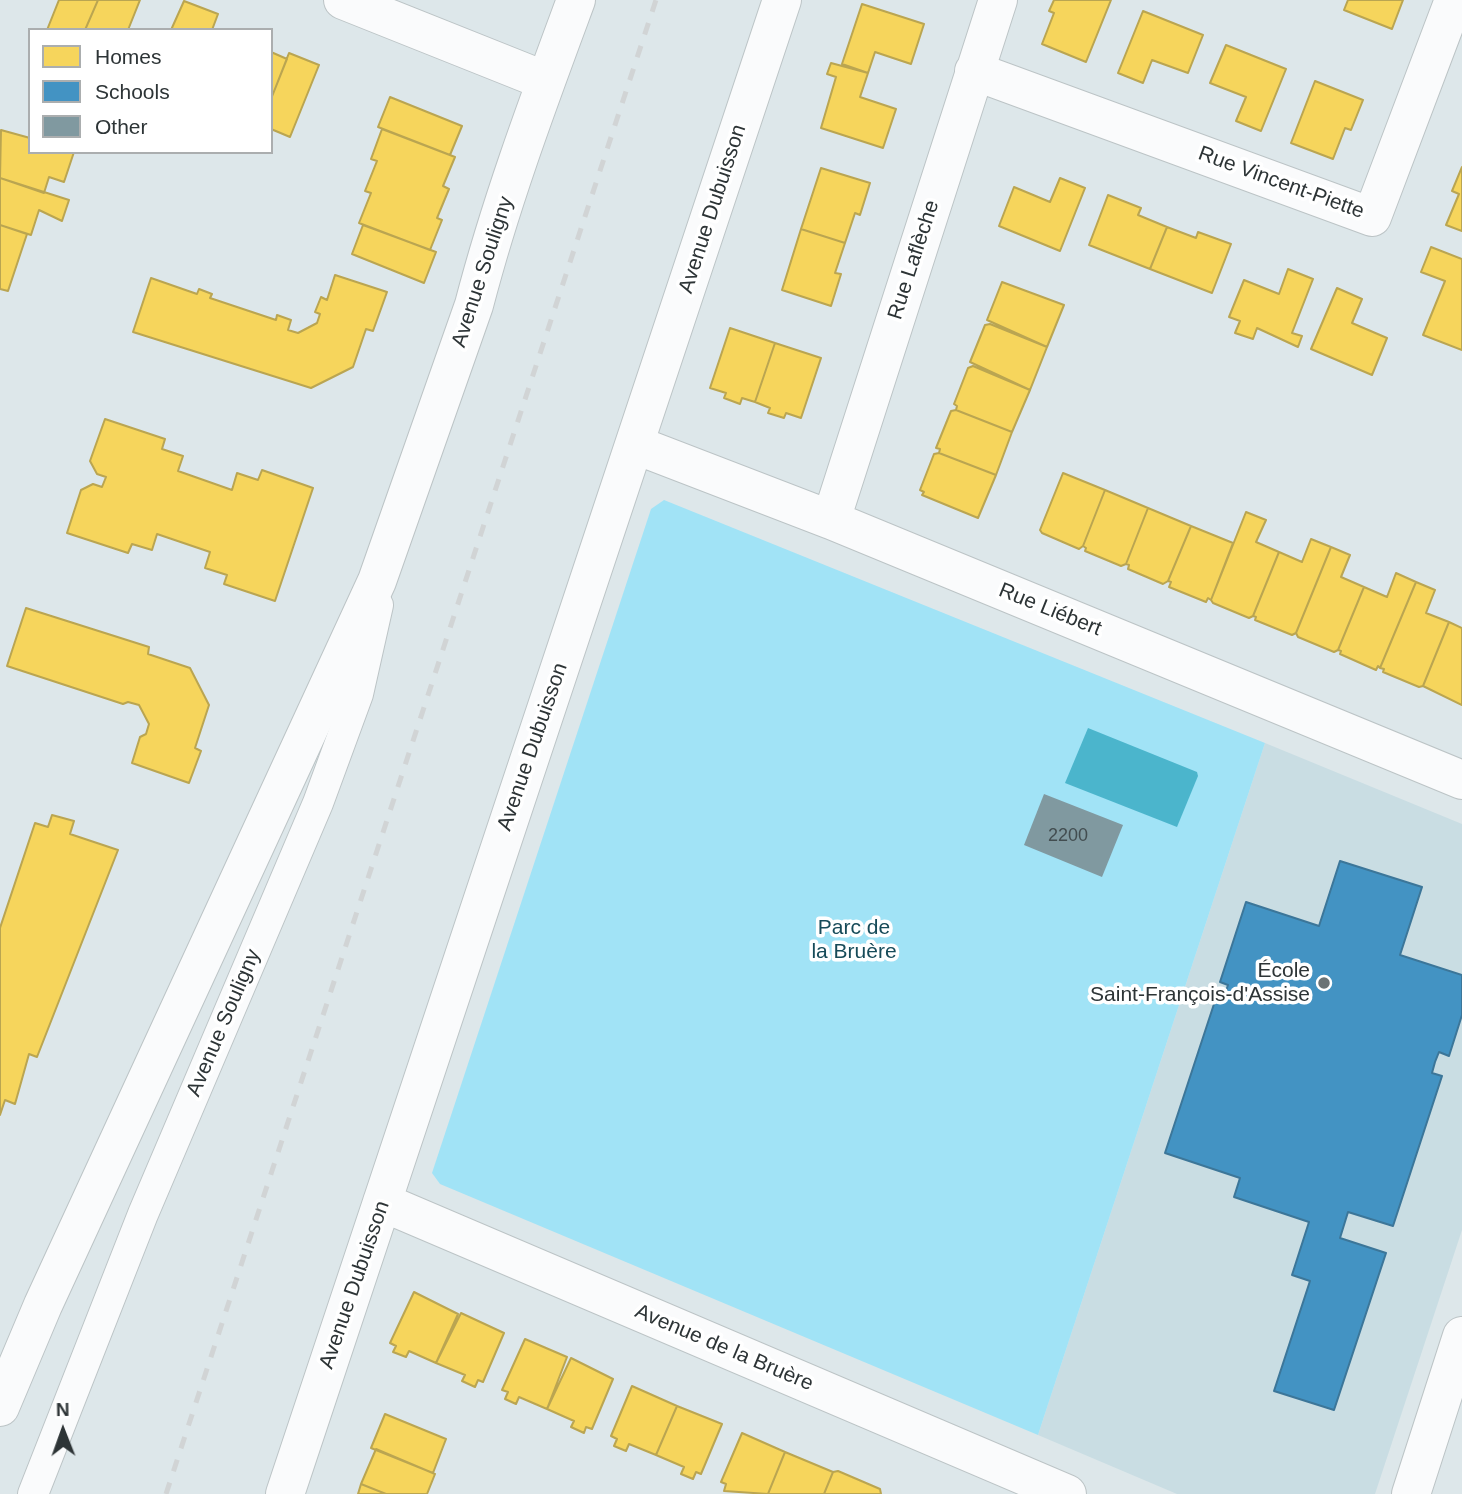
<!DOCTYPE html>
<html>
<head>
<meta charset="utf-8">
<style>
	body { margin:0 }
	#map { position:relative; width:1462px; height:1494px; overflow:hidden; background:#dde7ea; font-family:Helvetica,sans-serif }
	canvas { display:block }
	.legend { position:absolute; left:28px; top:28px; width:245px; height:126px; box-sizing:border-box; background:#fff; border:2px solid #abaeaf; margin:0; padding:9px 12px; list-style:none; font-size:21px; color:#2d3436 }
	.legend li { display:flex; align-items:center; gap:14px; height:35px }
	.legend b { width:35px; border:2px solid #abaeaf }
	.north { position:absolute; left:28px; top:1396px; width:70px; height:70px; -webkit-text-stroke:5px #fff; paint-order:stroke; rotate:359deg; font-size:19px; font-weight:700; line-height:28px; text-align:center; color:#2d3436 }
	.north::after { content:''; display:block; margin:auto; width:24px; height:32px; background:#2d3436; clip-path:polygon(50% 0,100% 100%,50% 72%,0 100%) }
</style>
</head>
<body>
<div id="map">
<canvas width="1462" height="1494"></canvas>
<ul class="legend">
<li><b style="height:19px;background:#f6d55c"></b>Homes</li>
<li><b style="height:19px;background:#4393c3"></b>Schools</li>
<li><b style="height:19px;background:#8099a0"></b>Other</li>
</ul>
<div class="north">N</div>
</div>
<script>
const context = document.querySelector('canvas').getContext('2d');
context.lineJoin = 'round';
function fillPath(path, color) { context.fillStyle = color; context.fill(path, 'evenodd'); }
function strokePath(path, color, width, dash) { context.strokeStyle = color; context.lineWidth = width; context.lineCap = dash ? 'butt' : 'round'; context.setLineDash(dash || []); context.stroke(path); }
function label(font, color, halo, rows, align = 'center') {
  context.font = font + ' Helvetica,sans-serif'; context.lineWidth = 7; context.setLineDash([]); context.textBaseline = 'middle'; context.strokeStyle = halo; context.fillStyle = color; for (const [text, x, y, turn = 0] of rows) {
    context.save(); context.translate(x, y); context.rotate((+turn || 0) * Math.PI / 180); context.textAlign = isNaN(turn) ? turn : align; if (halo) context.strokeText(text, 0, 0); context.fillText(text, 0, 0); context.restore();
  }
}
fillPath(new Path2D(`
	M 1265,743 L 1462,824 L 1462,1230 L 1375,1494 L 1177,1494 L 1038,1435 Z`), '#c9dde3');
fillPath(new Path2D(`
	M 664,500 L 1265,743 L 1038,1435 L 440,1184 L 432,1173 L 651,509 Z`), '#a1e3f6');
fillPath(new Path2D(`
	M 1088,728 L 1197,772 L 1198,776 L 1177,827 L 1065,783 Z`), '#4bb5cc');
const homes = new Path2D(`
	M 59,0 L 98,0 L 85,30 L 47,30 Z
	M 98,0 L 140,0 L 128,30 L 85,30 Z
	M 1054,0 L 1111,0 L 1086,62 L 1042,44 L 1054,13 L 1049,11 Z
	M 1348,0 L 1403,0 L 1392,29 L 1344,10 Z
	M 184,1 L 218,14 L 212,30 L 171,30 Z
	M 862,4 L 924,24 L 911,64 L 875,52 L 868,73 L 842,64 Z
	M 1143,11 L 1203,35 L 1188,73 L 1152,60 L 1143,83 L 1118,73 Z
	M 1226,45 L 1286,69 L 1261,131 L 1236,121 L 1246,97 L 1210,83 Z
	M 271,52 L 287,59 L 271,99 Z
	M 289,53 L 319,65 L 290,137 L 271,129 L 271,99 Z
	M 831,63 L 868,73 L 860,97 L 896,109 L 883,148 L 821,128 L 836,77 L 827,74 Z
	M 1315,81 L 1363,100 L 1351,130 L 1345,128 L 1333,159 L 1291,143 Z
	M 390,97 L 462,126 L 450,155 L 378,127 Z
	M 382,129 L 455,157 L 443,186 L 449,189 L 437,218 L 442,220 L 430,250 L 359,223 L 371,193 L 365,191 L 377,161 L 371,159 Z
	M 1,130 L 30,138 L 30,152 L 74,152 L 64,182 L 49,177 L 44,193 L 0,178 Z
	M 1462,167 L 1462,231 L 1446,225 L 1459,194 L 1452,191 Z
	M 821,168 L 870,183 L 860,215 L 855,213 L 845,243 L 801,229 Z
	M 0,178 L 69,200 L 62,221 L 39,210 L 31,235 L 0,225 Z
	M 1060,178 L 1085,188 L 1060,251 L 999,226 L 1014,187 L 1050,202 Z
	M 1108,195 L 1141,208 L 1138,215 L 1167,227 L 1150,269 L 1089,245 Z
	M 0,225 L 27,234 L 8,291 L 0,289 Z
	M 363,225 L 436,252 L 424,283 L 352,254 Z
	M 1167,227 L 1196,238 L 1198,232 L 1231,244 L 1212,293 L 1150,269 Z
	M 801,229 L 845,243 L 835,273 L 841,274 L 831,306 L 782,290 Z
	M 1431,247 L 1462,259 L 1462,350 L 1423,335 L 1445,281 L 1421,272 Z
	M 1288,269 L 1313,279 L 1292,333 L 1302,336 L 1298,347 L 1257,328 L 1253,339 L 1235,333 L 1240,321 L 1229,317 L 1244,280 L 1279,294 Z
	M 335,275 L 387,292 L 373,331 L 366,329 L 353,367 L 311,388 L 133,332 L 151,278 L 197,294 L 199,289 L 212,294 L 210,298 L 276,320 L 277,315 L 291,320 L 288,330 L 298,333 L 317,323 L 320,314 L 315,312 L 321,297 L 327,300 Z
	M 1002,282 L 1064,305 L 1047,347 L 987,320 Z
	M 1337,288 L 1362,299 L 1352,323 L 1387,338 L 1372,375 L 1311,349 Z
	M 990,324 L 1047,347 L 1030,390 L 970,362 L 985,325 Z
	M 730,328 L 775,343 L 755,402 L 742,398 L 740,404 L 724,398 L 726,393 L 710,388 Z
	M 775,343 L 821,358 L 801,418 L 786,413 L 784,418 L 768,413 L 770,408 L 755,402 Z
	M 973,366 L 1030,390 L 1012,432 L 956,410 L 957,406 L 954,404 L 968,368 Z
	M 956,410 L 1012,432 L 996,475 L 939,453 L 940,449 L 936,448 L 951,411 Z
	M 105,419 L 165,439 L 162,449 L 183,456 L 178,471 L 232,490 L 237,473 L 258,480 L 262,470 L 313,488 L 275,601 L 224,584 L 227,575 L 205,568 L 210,552 L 157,534 L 152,550 L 132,544 L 128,553 L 67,533 L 81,490 L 93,484 L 102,487 L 106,477 L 97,474 L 90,461 Z
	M 939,453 L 996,475 L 978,518 L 922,495 L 924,492 L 920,490 L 934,454 Z
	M 1063,473 L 1105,490 L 1083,546 L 1079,549 L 1042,533 L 1040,530 Z
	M 1105,490 L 1148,508 L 1126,564 L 1121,566 L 1085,551 L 1086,548 L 1083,546 Z
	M 1148,508 L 1191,526 L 1168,581 L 1163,584 L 1128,569 L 1129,565 L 1126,564 Z
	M 1246,512 L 1266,520 L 1256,542 L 1279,552 L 1253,616 L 1249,618 L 1213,603 L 1211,600 Z
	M 1191,526 L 1233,543 L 1211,600 L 1208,598 L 1206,602 L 1169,587 L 1171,582 L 1168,581 Z
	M 1311,539 L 1331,547 L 1296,633 L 1292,635 L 1255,620 L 1256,617 L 1253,616 L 1279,552 L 1302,562 Z
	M 1331,547 L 1350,555 L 1341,577 L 1364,587 L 1338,650 L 1334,652 L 1298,637 L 1296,633 Z
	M 1396,573 L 1416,582 L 1380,668 L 1378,666 L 1376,670 L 1340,654 L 1341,651 L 1338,650 L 1364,587 L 1387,597 Z
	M 1416,582 L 1435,590 L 1426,613 L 1449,622 L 1423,686 L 1419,687 L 1383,672 L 1384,669 L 1380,668 Z
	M 26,608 L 149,647 L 148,654 L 190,668 L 209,705 L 195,748 L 201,751 L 189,783 L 132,763 L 140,737 L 146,734 L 149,724 L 139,705 L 128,702 L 123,704 L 7,666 Z
	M 1449,622 L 1462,628 L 1462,705 L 1423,686 Z
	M 52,815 L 74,821 L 70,834 L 118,850 L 37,1057 L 29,1054 L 15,1104 L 5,1100 L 0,1115 L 0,928 L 35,823 L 48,827 Z
	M 414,1292 L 458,1314 L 436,1363 L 409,1351 L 406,1357 L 393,1352 L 396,1346 L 390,1343 Z
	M 461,1313 L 504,1333 L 483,1382 L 478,1380 L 475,1387 L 462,1381 L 465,1375 L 436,1363 Z
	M 525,1339 L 567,1357 L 547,1409 L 519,1397 L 516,1404 L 505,1399 L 508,1392 L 502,1390 Z
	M 571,1358 L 613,1379 L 592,1429 L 586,1427 L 584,1433 L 571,1427 L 574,1421 L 547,1409 Z
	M 632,1386 L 677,1406 L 656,1455 L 629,1444 L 626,1451 L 614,1446 L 617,1439 L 611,1436 Z
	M 677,1406 L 722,1424 L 701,1474 L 696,1472 L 693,1479 L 681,1474 L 684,1467 L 656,1455 Z
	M 385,1414 L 446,1439 L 433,1473 L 371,1448 Z
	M 742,1433 L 785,1452 L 768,1494 L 724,1491 L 726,1484 L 721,1482 Z
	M 376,1449 L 435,1474 L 427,1494 L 386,1494 L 361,1484 Z
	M 785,1452 L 833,1472 L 824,1494 L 768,1494 Z
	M 838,1471 L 880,1489 L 881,1494 L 824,1494 L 833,1472 Z
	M 361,1484 L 386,1494 L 358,1494 Z`);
fillPath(homes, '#f6d55c');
strokePath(homes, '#baa551', 2);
const schools = new Path2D(`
	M 1340,861 L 1422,887 L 1400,955 L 1462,975 L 1462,1015 L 1449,1056 L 1439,1052 L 1435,1062 L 1432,1073 L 1442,1076 L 1393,1226 L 1348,1212 L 1340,1238 L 1386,1253 L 1334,1410 L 1274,1391 L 1310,1281 L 1292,1275 L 1309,1222 L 1234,1197 L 1240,1178 L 1165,1153 L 1215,1001 L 1222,1003 L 1228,985 L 1220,982 L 1246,902 L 1319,926 Z`);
fillPath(schools, '#4393c3');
strokePath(schools, '#3c7699', 2);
fillPath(new Path2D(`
	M 1044,794 L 1123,825 L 1102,877 L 1024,845 Z`), '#8099a0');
const pedestrian = new Path2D(`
	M 33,1494 L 143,1214 L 318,803 L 358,694 L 378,605`);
const minor = new Path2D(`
	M 343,0 L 546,81
	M 974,71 L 1372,217 L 1454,0
	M 636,445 L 831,520 L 1462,780
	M 831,520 L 998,0
	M 382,1202 L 1067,1494
	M 0,1407 L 43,1305 L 377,581 L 474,305 C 501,201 539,100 576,0
	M 285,1494 L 782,0
	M 1411,1494 L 1462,1336`);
strokePath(pedestrian, '#bcc4c6', 32);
strokePath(minor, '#bcc4c6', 40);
strokePath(pedestrian, '#fafbfc', 30);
strokePath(minor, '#fafbfc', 38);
strokePath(new Path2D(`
	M 166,1494 L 656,0`), '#d1d4d5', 5, [12, 12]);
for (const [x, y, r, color] of [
	[1324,983,7,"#6b7375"]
]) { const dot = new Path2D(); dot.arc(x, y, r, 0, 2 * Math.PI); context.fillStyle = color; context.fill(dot); strokePath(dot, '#fff', 2.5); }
label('18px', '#424d50', null, [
	["2200",1068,836]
]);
label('21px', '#2d3436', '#fff', [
	["Rue Vincent-Piette",1281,183,20],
	["Avenue Dubuisson",713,209,-72],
	["Rue Laflèche",914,260,-72],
	["Avenue Souligny",483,272,-72],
	["Rue Liébert",1050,610,22],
	["Avenue Dubuisson",533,747,-71],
	["Avenue Souligny",224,1023,-67],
	["Avenue Dubuisson",355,1285,-71],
	["Avenue de la Bruère",724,1348,23]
]);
label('21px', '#174b59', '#fff', [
	["Parc de",854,928],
	["la Bruère",854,952]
]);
label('21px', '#2d3436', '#fff', [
	["École",1310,971],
	["Saint-François-d'Assise",1310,995]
], 'right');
</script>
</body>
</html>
